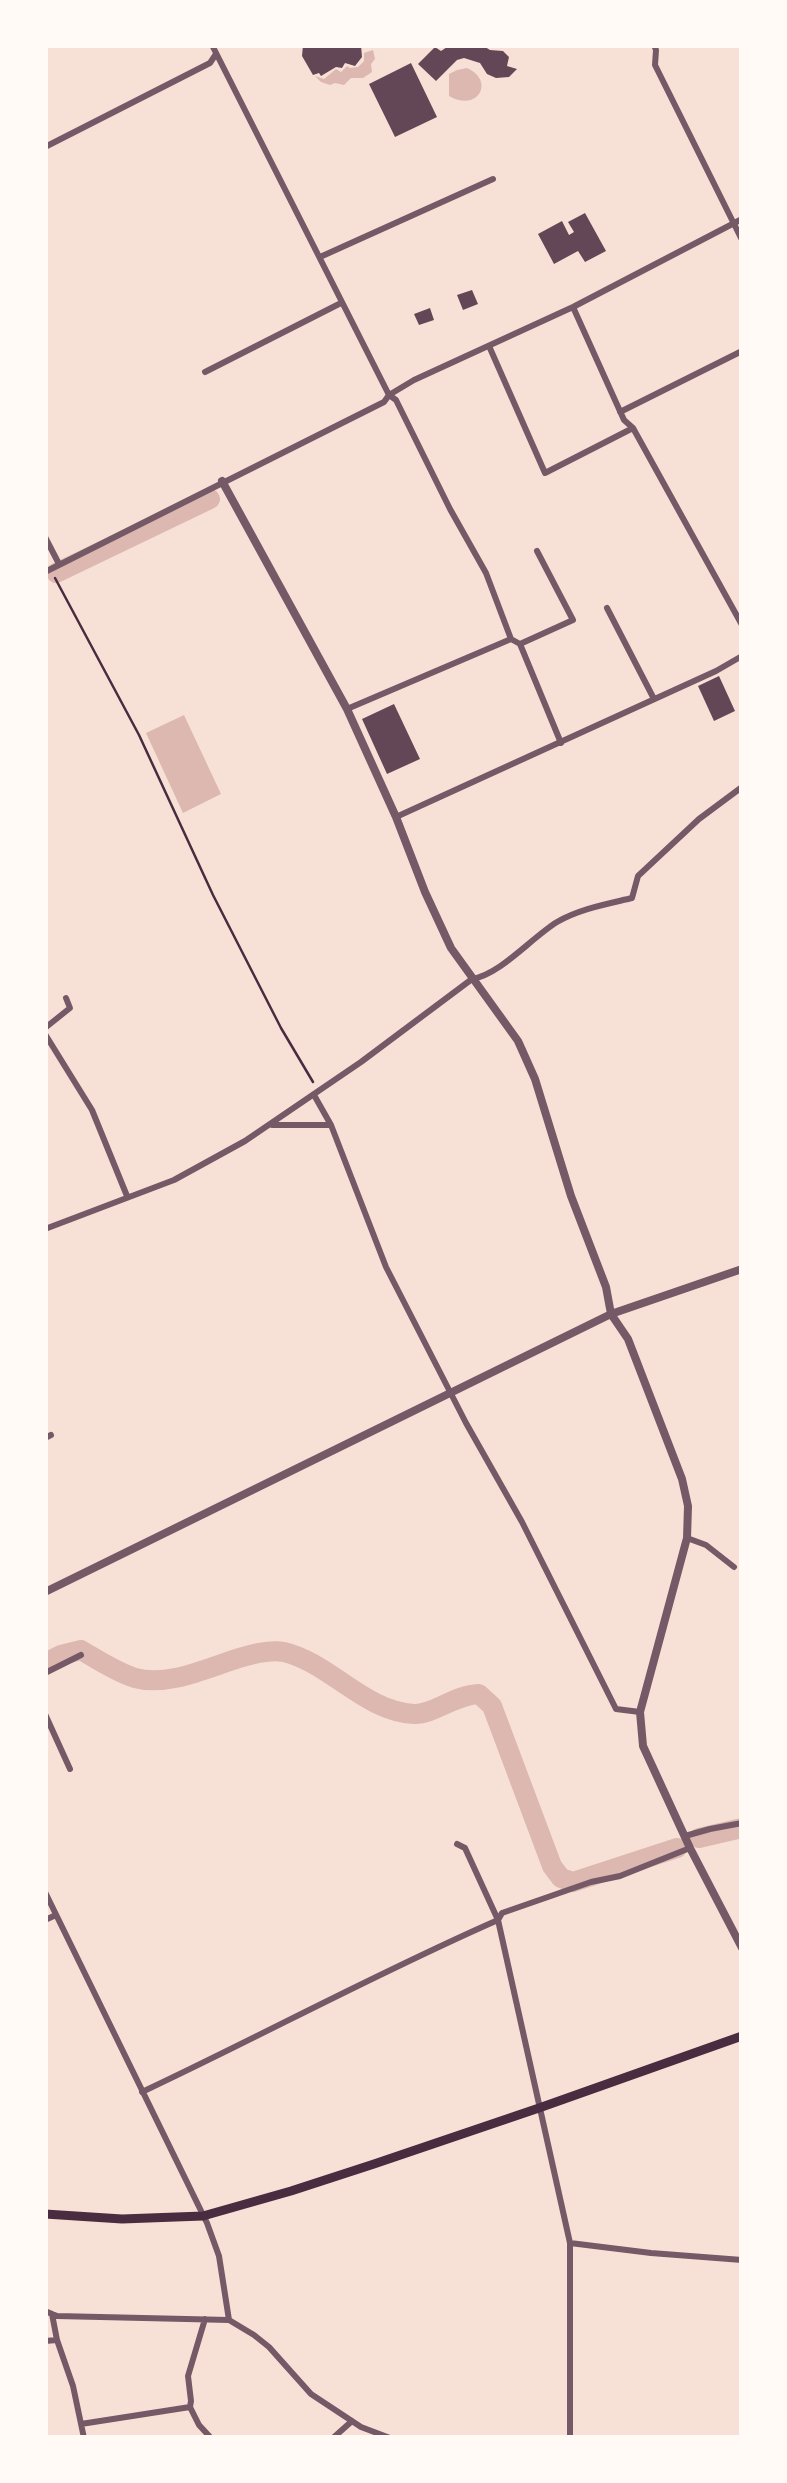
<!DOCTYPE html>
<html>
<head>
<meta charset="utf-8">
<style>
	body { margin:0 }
	#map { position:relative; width:787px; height:2483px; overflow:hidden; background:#f7e1d7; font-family:Karla,sans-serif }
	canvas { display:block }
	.frame { position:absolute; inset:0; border:48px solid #fffaf5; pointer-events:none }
</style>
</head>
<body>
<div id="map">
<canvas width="787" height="2483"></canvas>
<div class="frame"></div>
</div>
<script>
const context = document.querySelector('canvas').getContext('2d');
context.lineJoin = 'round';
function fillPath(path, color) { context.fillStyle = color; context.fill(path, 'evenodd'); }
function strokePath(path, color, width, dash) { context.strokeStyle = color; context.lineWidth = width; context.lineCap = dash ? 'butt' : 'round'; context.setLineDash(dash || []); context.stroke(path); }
fillPath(new Path2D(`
	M 373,50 L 375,59 L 371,64 L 372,72 L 363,78 L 351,78 L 344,85 L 335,83 L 330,85 L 321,82 L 315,76 L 324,79 L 336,69 L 341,72 L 347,66 L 350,68 L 358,67 L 364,61 L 364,53 Z
	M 467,68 C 495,80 479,113 449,96 L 449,74 L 457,70 Z
	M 184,715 L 221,794 L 183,813 L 146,733 Z`), '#dcb8b0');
strokePath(new Path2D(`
	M 56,573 L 210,499
	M 45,1663 L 61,1655 L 81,1650 C 98,1660 116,1672 135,1678 C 168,1687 207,1668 239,1658 C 252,1654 270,1649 284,1652 C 330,1663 365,1712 414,1714 C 433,1715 454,1695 479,1694 L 492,1706 L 552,1866 L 561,1878 L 573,1882 L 677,1848
	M 699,1838 L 742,1828`), '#dcb8b0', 20);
fillPath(new Path2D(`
	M 303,45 L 361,45 L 362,57 L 355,66 L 345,63 L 342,68 L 336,67 L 321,76 L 319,73 L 313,75 L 302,56 Z
	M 450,45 L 482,45 L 490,50 L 503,51 L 509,57 L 507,66 L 517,69 L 509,77 L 496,78 L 487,74 L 480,63 L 464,58 L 457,60 L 436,81 L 418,64 L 435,47 L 441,51 Z
	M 411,63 L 437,117 L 395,137 L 369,84 Z
	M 585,213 L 606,251 L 585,262 L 578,251 L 554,264 L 538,234 L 562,221 L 569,235 L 574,232 L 568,222 Z
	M 472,290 L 478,304 L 463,310 L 457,295 Z
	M 430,308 L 434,320 L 419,325 L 414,314 Z
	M 719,676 L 735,711 L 714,721 L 698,686 Z
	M 394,704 L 420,759 L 387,774 L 362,719 Z`), '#644757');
strokePath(new Path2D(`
	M 55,578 L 139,735 L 213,895 L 281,1028 L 313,1082`), '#4a2c40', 2.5);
strokePath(new Path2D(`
	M 212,45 L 389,395 L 396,400 L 450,509 L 486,573 L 511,639 L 520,644 L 561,743
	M 654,45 L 656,50 L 655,65 L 742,240
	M 45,147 L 210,63 L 216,54
	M 320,257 L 493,179
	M 573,307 L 624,420 L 633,428 L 742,625
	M 489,346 L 545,473 L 633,428
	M 205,372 L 341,303
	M 620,412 L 742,351
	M 45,537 L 59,564
	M 45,572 L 384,402 L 389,395 L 414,380 L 573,307 L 742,219
	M 607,608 L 654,699
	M 520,644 L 573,620 L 537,551
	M 347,709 L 511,639
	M 396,817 L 716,671 L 742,656
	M 45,1028 L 70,1008 L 66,998
	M 45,1034 L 92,1110 L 127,1196
	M 314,1095 L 331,1125 L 386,1267 L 466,1423 L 522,1522 L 616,1709 L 640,1712
	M 272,1125 L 329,1125
	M 45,1229 L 174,1180 L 245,1141 L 361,1062 L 472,979 C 501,974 531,938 557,922 C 579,909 607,904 632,898 L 638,876 L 699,819 L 742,787
	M 45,1438 L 51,1435
	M 687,1538 L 706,1545 L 734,1567
	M 45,1673 L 81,1655
	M 45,1714 L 70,1769
	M 685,1836 L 710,1829 L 742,1823
	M 457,1844 L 465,1848 L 498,1920 L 570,2243 L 570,2438
	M 45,1892 L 207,2223 L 219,2256 L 229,2320
	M 45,1920 L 56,1915
	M 142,2092 C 261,2036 377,1973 498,1920 L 502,1913 L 591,1882 L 620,1876 L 690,1848
	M 570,2243 L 651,2253 L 742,2260
	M 45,2311 L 57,2316 L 229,2320 L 254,2335 L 269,2347 L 311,2394 L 361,2427 L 390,2438
	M 52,2314 L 57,2340 L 73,2386 L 84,2438
	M 45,2341 L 57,2340
	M 190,2407 L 199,2425 L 211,2438
	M 81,2424 L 190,2407 L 191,2401 L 188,2376 L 205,2319
	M 333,2438 L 352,2421`), '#755966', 6);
strokePath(new Path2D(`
	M 222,481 L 347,709 L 396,817 L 425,892 L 451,948 L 518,1041 L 535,1079 L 571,1196 L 606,1287 L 611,1314 L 628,1339 L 682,1479 L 688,1506 L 687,1538 L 640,1712 L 643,1746 L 690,1848 L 742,1948
	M 45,1592 L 611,1314 L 742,1269`), '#755966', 8);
strokePath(new Path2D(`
	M 45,2214 L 122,2219 L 203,2216 L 291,2191 L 374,2164 L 539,2108 L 742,2036`), '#4a2c40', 9);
</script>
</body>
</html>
